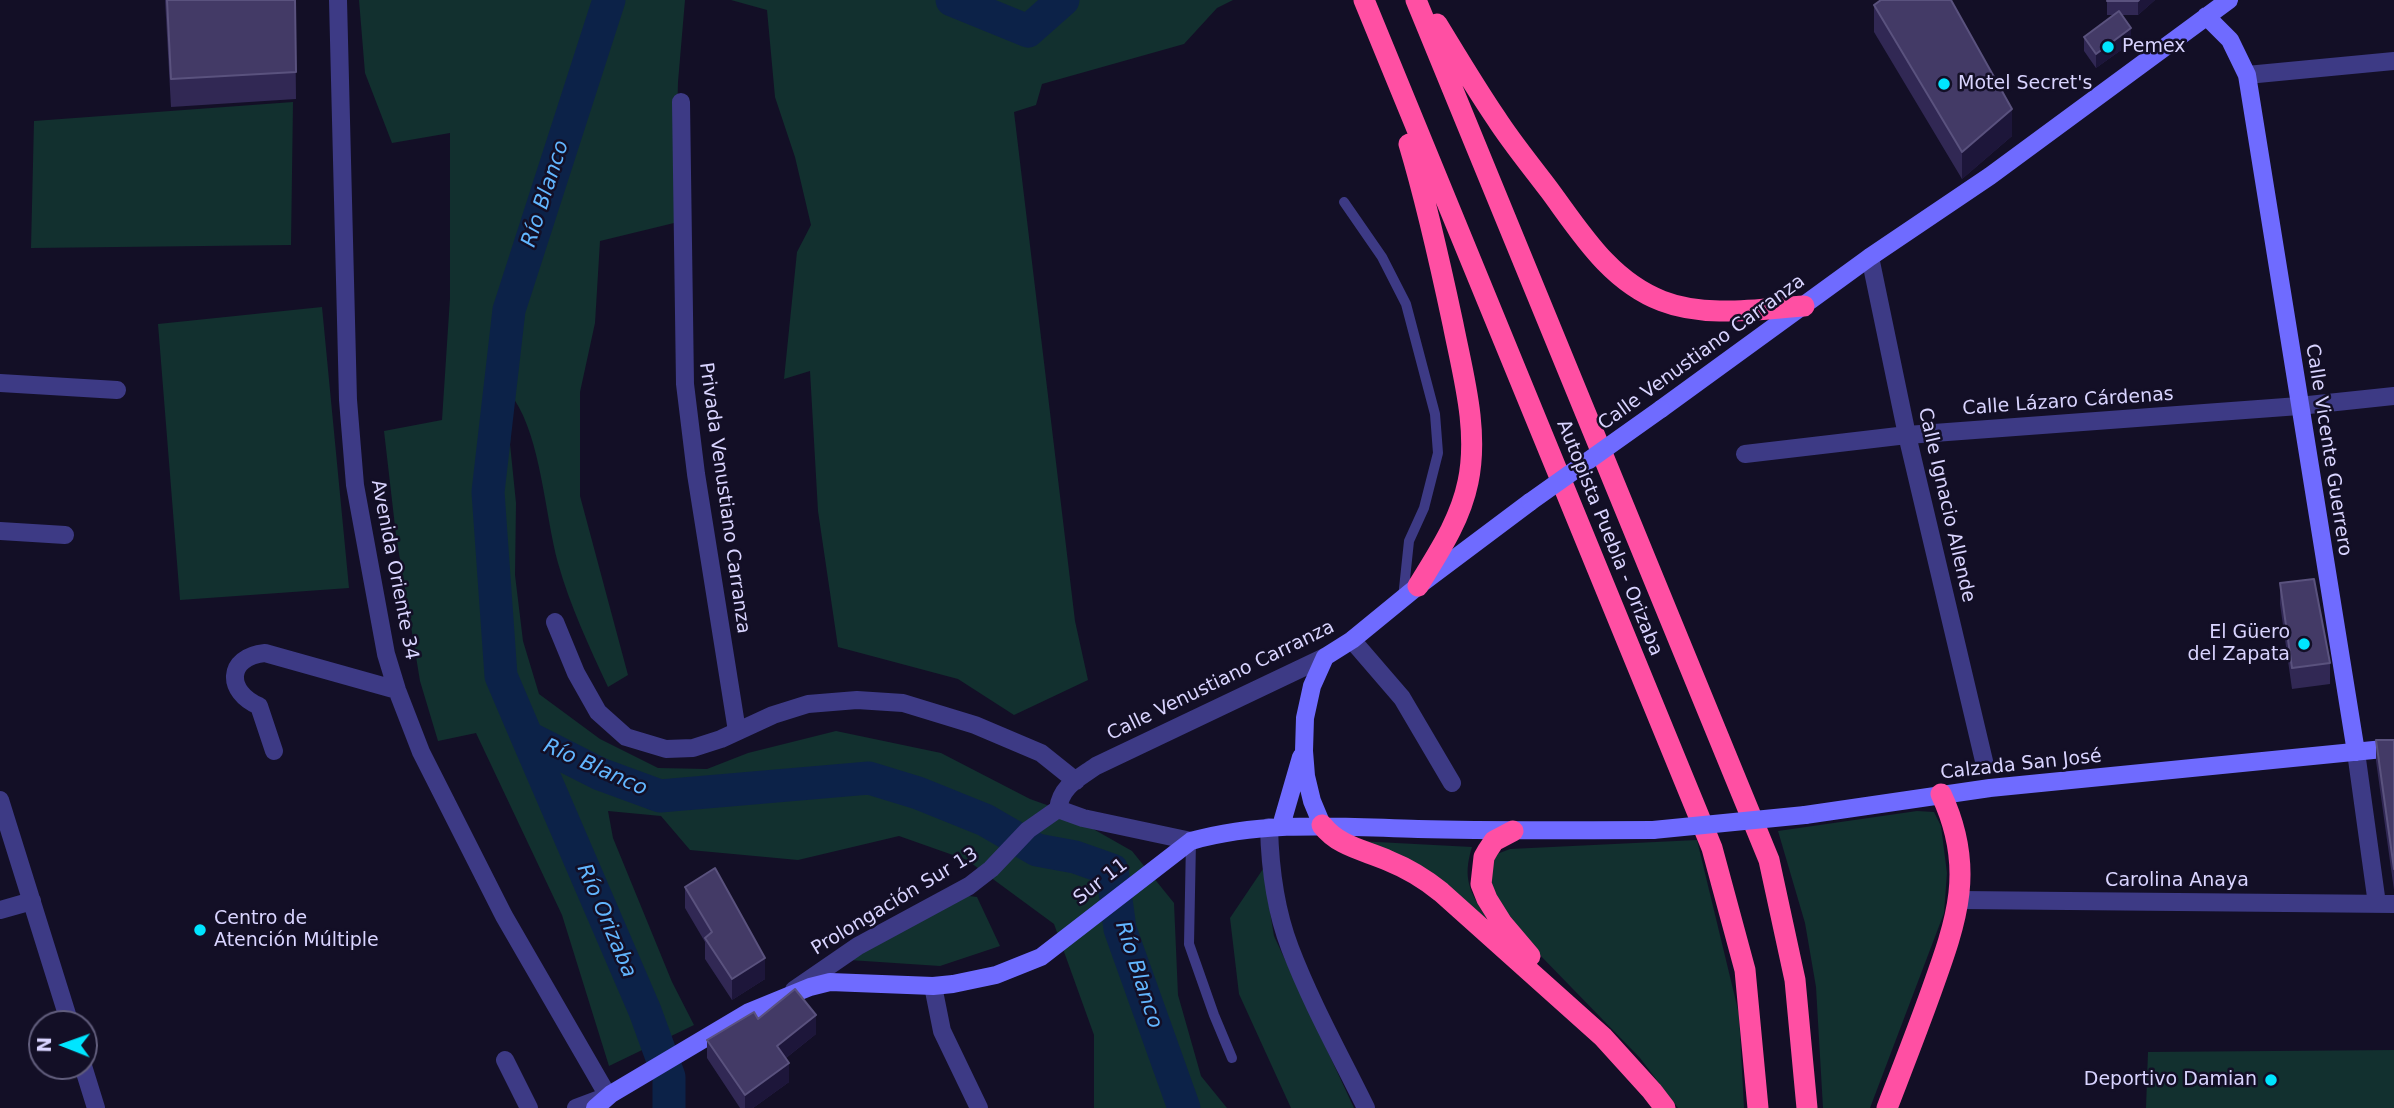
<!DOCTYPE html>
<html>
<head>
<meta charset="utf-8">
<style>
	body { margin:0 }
	#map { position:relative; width:2394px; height:1108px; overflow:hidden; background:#130f26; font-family:"DejaVu Sans",sans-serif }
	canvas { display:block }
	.north { position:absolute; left:28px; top:1010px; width:70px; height:70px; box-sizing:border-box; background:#130f26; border:2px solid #625e7d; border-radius:50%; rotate:271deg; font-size:19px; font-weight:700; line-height:28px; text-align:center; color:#d9d4ff }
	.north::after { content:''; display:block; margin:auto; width:24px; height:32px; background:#00e5ff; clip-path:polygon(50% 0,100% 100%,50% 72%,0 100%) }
</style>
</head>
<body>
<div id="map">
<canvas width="2394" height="1108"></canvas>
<div class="north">N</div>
</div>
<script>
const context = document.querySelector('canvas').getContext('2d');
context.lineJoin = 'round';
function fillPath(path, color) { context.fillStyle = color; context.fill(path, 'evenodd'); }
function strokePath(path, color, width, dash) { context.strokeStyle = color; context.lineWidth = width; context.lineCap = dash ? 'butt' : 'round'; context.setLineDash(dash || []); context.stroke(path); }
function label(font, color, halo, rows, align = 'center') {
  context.font = font + ' "DejaVu Sans",sans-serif'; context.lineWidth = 5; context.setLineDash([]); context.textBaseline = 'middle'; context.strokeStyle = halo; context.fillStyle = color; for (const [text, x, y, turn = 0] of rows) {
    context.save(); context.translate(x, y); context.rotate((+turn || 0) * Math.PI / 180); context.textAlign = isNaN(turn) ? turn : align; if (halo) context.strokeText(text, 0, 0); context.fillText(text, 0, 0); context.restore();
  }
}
fillPath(new Path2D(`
	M 359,0 L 685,0 L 678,82 L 674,223 L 600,241 L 595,323 L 580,392 L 580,496 L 628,675 L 608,687 C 589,646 570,606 558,563 C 545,515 541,439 514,399 L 510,444 L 516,503 L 515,575 L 523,641 L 539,694 L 600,739 L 658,768 L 707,769 L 748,753 L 836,731 L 941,753 L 1030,799 L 1058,809 L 1132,851 L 1174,903 L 1178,995 L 1201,1076 L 1227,1108 L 1094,1108 L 1094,1035 L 1054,924 L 967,860 L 899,836 L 798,860 L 690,850 L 661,816 L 608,811 L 613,838 L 672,982 L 694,1025 L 609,1066 L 562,915 L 476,733 L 438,741 L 420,681 L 396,535 L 384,431 L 442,420 L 450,298 L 450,133 L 392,143 L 365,73 Z
	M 731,0 L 1233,0 L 1217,8 L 1184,44 L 1042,84 L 1036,105 L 1014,112 L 1075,621 L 1088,680 L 1014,715 L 958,679 L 838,647 L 818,511 L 810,371 L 784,379 L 797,252 L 811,225 L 795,157 L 775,97 L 767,10 Z
	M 293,102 L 291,245 L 31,248 L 34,121 Z
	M 322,307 L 349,588 L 180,600 L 158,324 Z
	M 1917,811 L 1934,812 L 1941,826 L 1947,873 L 1944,913 L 1870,1108 L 1823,1108 L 1816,987 L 1805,923 L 1778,831 Z
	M 1697,840 L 1739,1014 L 1744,1108 L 1678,1108 L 1640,1058 L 1536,951 L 1498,906 L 1490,882 L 1491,866 L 1497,854 L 1510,849 Z
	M 1358,841 L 1472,847 C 1462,879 1470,892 1487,919 Z
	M 1263,869 L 1274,936 L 1354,1108 L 1291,1108 L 1239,994 L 1230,918 Z
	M 961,895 L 977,897 L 1000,946 L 940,966 L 849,960 Z
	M 2394,1050 L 2394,1108 L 2146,1108 L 2148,1052 Z`), '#12302f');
strokePath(new Path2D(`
	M 609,0 L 509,310 L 488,492 L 501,676 L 527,737 L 600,774 L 660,796 L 869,778 L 918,793 L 985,820 L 1037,850 L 1075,857 L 1112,870 L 1120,929 L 1184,1108
	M 952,0 L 1028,31 L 1063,0
	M 527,737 L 645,1011 L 669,1077 L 669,1108`), '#0c2248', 33);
strokePath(new Path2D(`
	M 1344,202 L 1382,257 L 1406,304 L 1435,414 L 1438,453 L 1424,508 L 1409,541 L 1403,598
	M 1191,841 L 1189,944 L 1214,1015 L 1232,1058`), '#3d3a85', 10);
strokePath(new Path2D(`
	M 338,0 L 348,400 L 355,485 L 386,654 L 397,690 L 421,752 L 504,916 L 608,1096 L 576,1108
	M 2247,75 L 2394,61
	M 681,102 L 685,384 L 696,474 L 737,731
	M 1870,257 L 1907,435 L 1984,761
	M 0,383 L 117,390
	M 1745,454 L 1907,435 L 2299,406 L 2394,396
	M 0,531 L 65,535
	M 555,622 L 576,673 L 598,712 L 626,737 L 666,749 L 693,748 L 721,739 L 773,715 L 808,704 L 857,700 L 903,703 L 975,725 L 1041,753 L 1076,781
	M 1352,640 L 1402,698 L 1452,783
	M 274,751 L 259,706 C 226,692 226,657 265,653 L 397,690
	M 2356,752 L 2377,904
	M 0,800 L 70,1024
	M 1058,809 C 1061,786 1078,779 1096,766 L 1325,657
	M 1058,809 L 1083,818 L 1191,841
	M 1269,827 C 1270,868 1275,909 1290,948 C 1311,1003 1340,1055 1366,1108
	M 1960,900 L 2394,904
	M 0,910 L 32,901
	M 933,986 L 942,1031 L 979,1108
	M 794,990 L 858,946 L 969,886 L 991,869 L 1028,830 L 1058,809
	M 505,1060 L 529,1108
	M 83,1066 L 96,1108`), '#3d3a85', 18);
strokePath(new Path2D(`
	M 2206,16 L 2230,40 L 2247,75 L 2356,752
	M 1661,409 L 1870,257 L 1990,176 L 2229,0
	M 1805,815 L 1990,788 L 2394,748
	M 1322,825 L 1312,801 L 1306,776 L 1304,751 L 1305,718 L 1312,686 L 1325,657 L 1352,640 L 1418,586 L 1530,502
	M 1281,826 L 1301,757
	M 595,1108 L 611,1094 L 749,1012 L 810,987 L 830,982 L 933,986 L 953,984 L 996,975 L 1041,957 L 1191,841 C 1265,820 1342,827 1418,829 C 1497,831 1574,830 1653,830`), '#6f6bff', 18);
strokePath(new Path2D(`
	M 1364,0 L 1712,848 L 1745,970 L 1758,1108
	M 1416,0 L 1769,860 L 1795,980 L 1807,1108
	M 1437,24 C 1456,55 1475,87 1496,118 C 1512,143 1532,167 1550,191 C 1581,233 1610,281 1662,301 C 1705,318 1759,309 1804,306
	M 1409,144 C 1427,204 1440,263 1453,324 C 1463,375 1479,430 1468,482 C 1460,521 1438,553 1418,586
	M 1322,825 C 1339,847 1365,850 1389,861 C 1409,869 1425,879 1441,892 L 1603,1037 L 1652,1091 L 1665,1108
	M 1513,831 L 1494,841 L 1488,850 L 1484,857 L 1481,884 L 1487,899 L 1502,923 L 1530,956
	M 1887,1108 C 1902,1069 1917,1031 1931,992 C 1957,920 1976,868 1941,794`), '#ff4fa3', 21);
strokePath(new Path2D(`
	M 1530,502 L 1661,409
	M 1653,830 L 1805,815`), '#6f6bff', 18);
fillPath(new Path2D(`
	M 165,0 L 295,0 L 296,99 L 171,107 Z
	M 2109,0 L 2155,0 L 2138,15 L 2121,15 L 2131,43 L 2096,68 L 2084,51 L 2084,37 L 2113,15 L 2107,15 L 2107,1 Z
	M 1874,5 L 2012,136 L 1962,179 L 1874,32 Z
	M 2280,583 L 2330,663 L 2330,684 L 2292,689 L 2280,604 Z
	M 2376,740 L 2394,740 L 2394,890 L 2376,761 Z
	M 685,887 L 765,979 L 732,1000 L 705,959 L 705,942 L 685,908 Z
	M 816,1034 L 786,1058 L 789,1082 L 753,1108 L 740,1108 L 707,1058 L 707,1040 Z`), '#312854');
fillPath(new Path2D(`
	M 2139,0 L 2155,0 L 2138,15 L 2138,1 Z
	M 2131,28 L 2131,43 L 2096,68 L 2096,54 Z
	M 2012,109 L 2012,136 L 1962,179 L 1962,152 Z
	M 765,958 L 765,979 L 732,1000 L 732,979 Z
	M 816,1015 L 816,1034 L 777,1065 L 777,1046 Z
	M 789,1063 L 789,1082 L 753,1108 L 745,1108 L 745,1095 Z`), '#1d163a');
const building = new Path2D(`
	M 167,0 L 295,0 L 296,72 L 171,79 Z
	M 1881,0 L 1951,0 L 2012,109 L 1962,152 L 1874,5 Z
	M 2109,0 L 2139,0 L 2138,1 L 2107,1 Z
	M 2119,11 L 2131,28 L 2096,54 L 2084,37 Z
	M 2314,579 L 2330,663 L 2292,668 L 2280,583 Z
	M 2376,740 L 2394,740 L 2394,869 Z
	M 715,868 L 765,958 L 732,979 L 705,938 L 712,932 L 685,887 Z
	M 795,989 L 816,1015 L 777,1046 L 789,1063 L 745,1095 L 707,1040 L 754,1012 L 758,1019 Z`);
fillPath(building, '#433a66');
strokePath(building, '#5a527e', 2);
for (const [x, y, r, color] of [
	[2108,47,7,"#00e5ff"],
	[1944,84,7,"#00e5ff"],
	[2304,644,7,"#00e5ff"],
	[200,930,7,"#00e5ff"],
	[2271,1080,7,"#00e5ff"]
]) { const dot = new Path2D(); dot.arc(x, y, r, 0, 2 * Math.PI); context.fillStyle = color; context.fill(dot); strokePath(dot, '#130f26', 2.5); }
label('19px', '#d9d4ff', '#130f26', [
	["Pemex",2122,47],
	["Motel Secret's",1958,84],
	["El Güero",2290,633,"right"],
	["del Zapata",2290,655,"right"],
	["Centro de",214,919],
	["Atención Múltiple",214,941],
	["Deportivo Damian",2257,1080,"right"]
], 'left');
label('19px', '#d9d4ff', '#130f26', [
	["Calle Venustiano Carranza",1702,353,-36],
	["Calle Lázaro Cárdenas",2068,402,-4],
	["Calle Vicente Guerrero",2328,450,81],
	["Privada Venustiano Carranza",724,498,82],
	["Calle Ignacio Allende",1946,505,77],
	["Autopista Puebla - Orizaba",1609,538,68],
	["Avenida Oriente 34",394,570,79],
	["Calle Venustiano Carranza",1221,681,-26],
	["Calzada San José",2021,765,-6],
	["Carolina Anaya",2177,881],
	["Sur 11",1101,882,-38],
	["Prolongación Sur 13",895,902,-31]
]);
label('italic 21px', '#62b6ff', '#130f26', [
	["Río Blanco",546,194,-72],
	["Río Blanco",595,768,24],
	["Río Orizaba",606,921,67],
	["Río Blanco",1138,975,72]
]);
</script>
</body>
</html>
